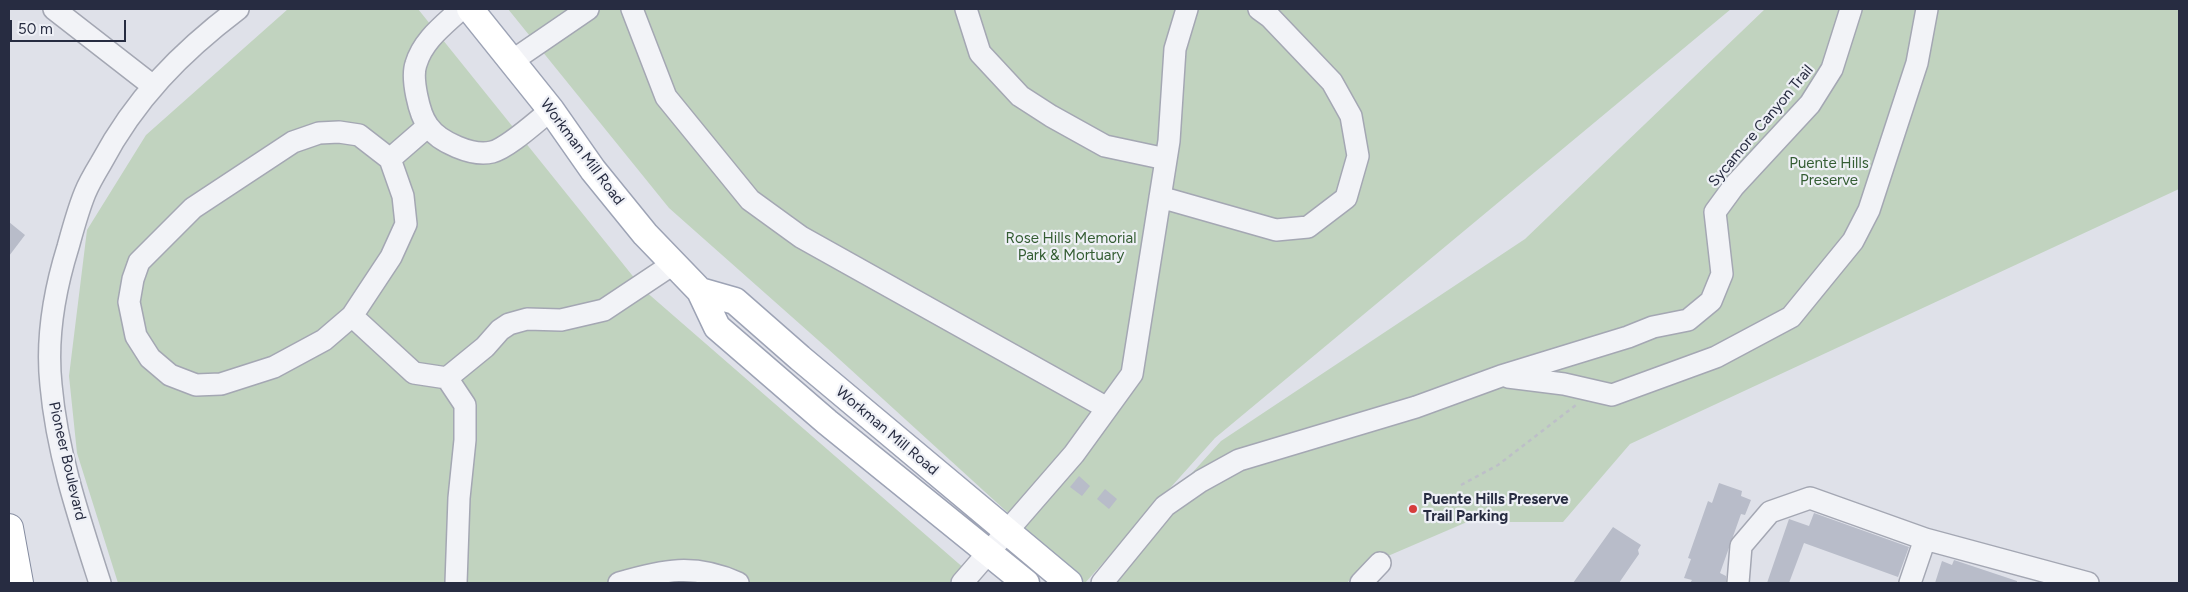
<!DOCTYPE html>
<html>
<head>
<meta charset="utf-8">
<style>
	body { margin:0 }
	#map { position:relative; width:2188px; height:592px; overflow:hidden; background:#dfe1e9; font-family:Figtree,sans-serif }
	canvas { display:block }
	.frame { position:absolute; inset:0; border:10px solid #272c41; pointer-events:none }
	.scale { position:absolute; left:10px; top:20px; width:116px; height:22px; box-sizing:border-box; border:2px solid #272c41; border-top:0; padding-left:6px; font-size:15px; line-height:18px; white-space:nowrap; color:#272c41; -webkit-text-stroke:4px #eef0f6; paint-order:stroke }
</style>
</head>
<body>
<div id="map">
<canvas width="2188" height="592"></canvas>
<div class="frame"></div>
<div class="scale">50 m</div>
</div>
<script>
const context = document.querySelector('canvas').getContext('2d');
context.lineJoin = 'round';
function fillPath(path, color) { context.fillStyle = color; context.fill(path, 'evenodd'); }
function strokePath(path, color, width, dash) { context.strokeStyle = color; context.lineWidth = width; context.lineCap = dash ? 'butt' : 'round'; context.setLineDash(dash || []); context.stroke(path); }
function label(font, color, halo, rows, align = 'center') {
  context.font = font + ' Figtree,sans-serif'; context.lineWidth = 4.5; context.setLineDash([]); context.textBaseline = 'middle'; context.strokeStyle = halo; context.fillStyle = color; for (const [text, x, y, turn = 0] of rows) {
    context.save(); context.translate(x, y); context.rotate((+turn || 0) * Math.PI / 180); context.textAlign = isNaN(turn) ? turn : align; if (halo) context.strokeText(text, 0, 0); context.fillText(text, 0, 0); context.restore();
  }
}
fillPath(new Path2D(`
	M 288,9 L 418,9 L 644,290 L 981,583 L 118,583 L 77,453 L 69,376 L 87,230 L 146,135 Z
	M 508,9 L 1731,9 L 1215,438 L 1085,583 L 827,348 L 669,208 Z
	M 1765,9 L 2179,9 L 2179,189 L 1630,444 L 1563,522 L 1467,522 L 1360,568 L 1347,583 L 1101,583 L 1096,579 L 1221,441 L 1525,239 Z`), '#c1d3bf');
fillPath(new Path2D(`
	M 9,222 L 25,235 L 9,256 Z
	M 1079,476 L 1090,486 L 1082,496 L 1070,487 Z
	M 1719,483 L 1742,491 L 1741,496 L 1751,500 L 1745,515 L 1741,514 L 1720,573 L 1726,576 L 1726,583 L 1690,583 L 1692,580 L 1684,578 L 1691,559 L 1688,558 L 1708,501 L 1712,503 Z
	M 1105,489 L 1117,499 L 1109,509 L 1097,499 Z
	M 1814,513 L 1909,547 L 1898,577 L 1804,543 L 1789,583 L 1767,583 L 1789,519 L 1809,526 Z
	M 1613,527 L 1641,545 L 1638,550 L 1639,554 L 1632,564 L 1619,583 L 1573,583 Z
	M 1954,560 L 2017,581 L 2017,583 L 1935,583 L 1942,561 L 1952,565 Z`), '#b8bcc9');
const minor = new Path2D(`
	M 54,9 L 153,86
	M 461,9 C 444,25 423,40 416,64 C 411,78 419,114 428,126 C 439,142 473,157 492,152 C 508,148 537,121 551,110
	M 632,9 L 666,97 L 750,200 L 801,237 L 1107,408
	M 966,9 L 980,53 L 1020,96 L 1051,116 L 1105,146 L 1166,159
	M 512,61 L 588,9
	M 339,132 L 359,135 L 390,159 L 403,196 L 406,224 L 391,257 L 352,316 L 324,340 L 274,367 L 221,384 L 196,385 L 170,375 L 150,358 L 136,336 L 129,302 L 133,279 L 139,262 L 193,208 L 293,142 L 319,133 Z
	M 390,159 L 428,126
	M 1160,197 L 1276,230 L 1308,227 L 1346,198 L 1358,156 L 1351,116 L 1332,82 L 1270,17 L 1259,9
	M 352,316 L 414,373 L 447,378 L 465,405 L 465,440 L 459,498 L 456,583
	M 1508,377 L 1564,384 L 1612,395 L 1716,357 L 1791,317 L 1853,241 L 1869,210 L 1917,63 L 1927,9
	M 447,378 L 485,347 L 500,330 L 509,324 L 527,319 L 561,320 L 604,310 L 673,264
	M 100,583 C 79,518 57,453 51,385 C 46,338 54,292 68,247 C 73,229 78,210 85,193 C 89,183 95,173 101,163 C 135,99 180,53 238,9
	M 619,583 C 663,570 694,563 738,583
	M 962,583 L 1074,454 L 1132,374 L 1169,141 L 1175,49 L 1187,9
	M 1102,583 L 1165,506 L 1201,481 L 1239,460 L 1416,407 L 1501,376 L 1628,337 L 1653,327 L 1688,320 L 1711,301 L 1722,274 L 1715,212 L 1734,186 L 1810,104 L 1832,69 L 1851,9
	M 1361,583 L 1380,563
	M 1738,583 L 1741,546 L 1770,512 L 1810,498 L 1925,539 L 2088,583
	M 1910,583 L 1925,539`);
const major = new Path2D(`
	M 470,9 L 551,110 L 593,170 L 645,234 L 700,291 L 717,327 L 827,422 L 1026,583
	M 700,291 L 735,301 L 800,358 L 1069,583`);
const highway = new Path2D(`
	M 9,528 L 19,583`);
strokePath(minor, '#a4a7b3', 24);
strokePath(major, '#9da3b5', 29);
strokePath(highway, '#858ca0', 30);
strokePath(new Path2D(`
	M 1461,485 L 1498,465 L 1576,405`), '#bdbfc8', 2.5, [4, 4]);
strokePath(minor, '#f2f3f7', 21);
strokePath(major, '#fff', 26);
strokePath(highway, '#fff', 28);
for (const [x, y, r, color] of [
	[1413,509,5,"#d63d3c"]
]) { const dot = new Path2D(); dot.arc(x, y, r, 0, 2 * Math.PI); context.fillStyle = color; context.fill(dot); strokePath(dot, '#eef0f6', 2); }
label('15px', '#272c41', '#eef0f6', [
	["Sycamore Canyon Trail",1761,126,-50],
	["Workman Mill Road",582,152,53],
	["Workman Mill Road",887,431,40],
	["Pioneer Boulevard",67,461,77]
]);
label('15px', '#345d33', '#eef0f6', [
	["Puente Hills",1829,164],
	["Preserve",1829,181],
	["Rose Hills Memorial",1071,239],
	["Park & Mortuary",1071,256]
]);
label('bold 15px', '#272c41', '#eef0f6', [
	["Puente Hills Preserve",1423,500],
	["Trail Parking",1423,517]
], 'left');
</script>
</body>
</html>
